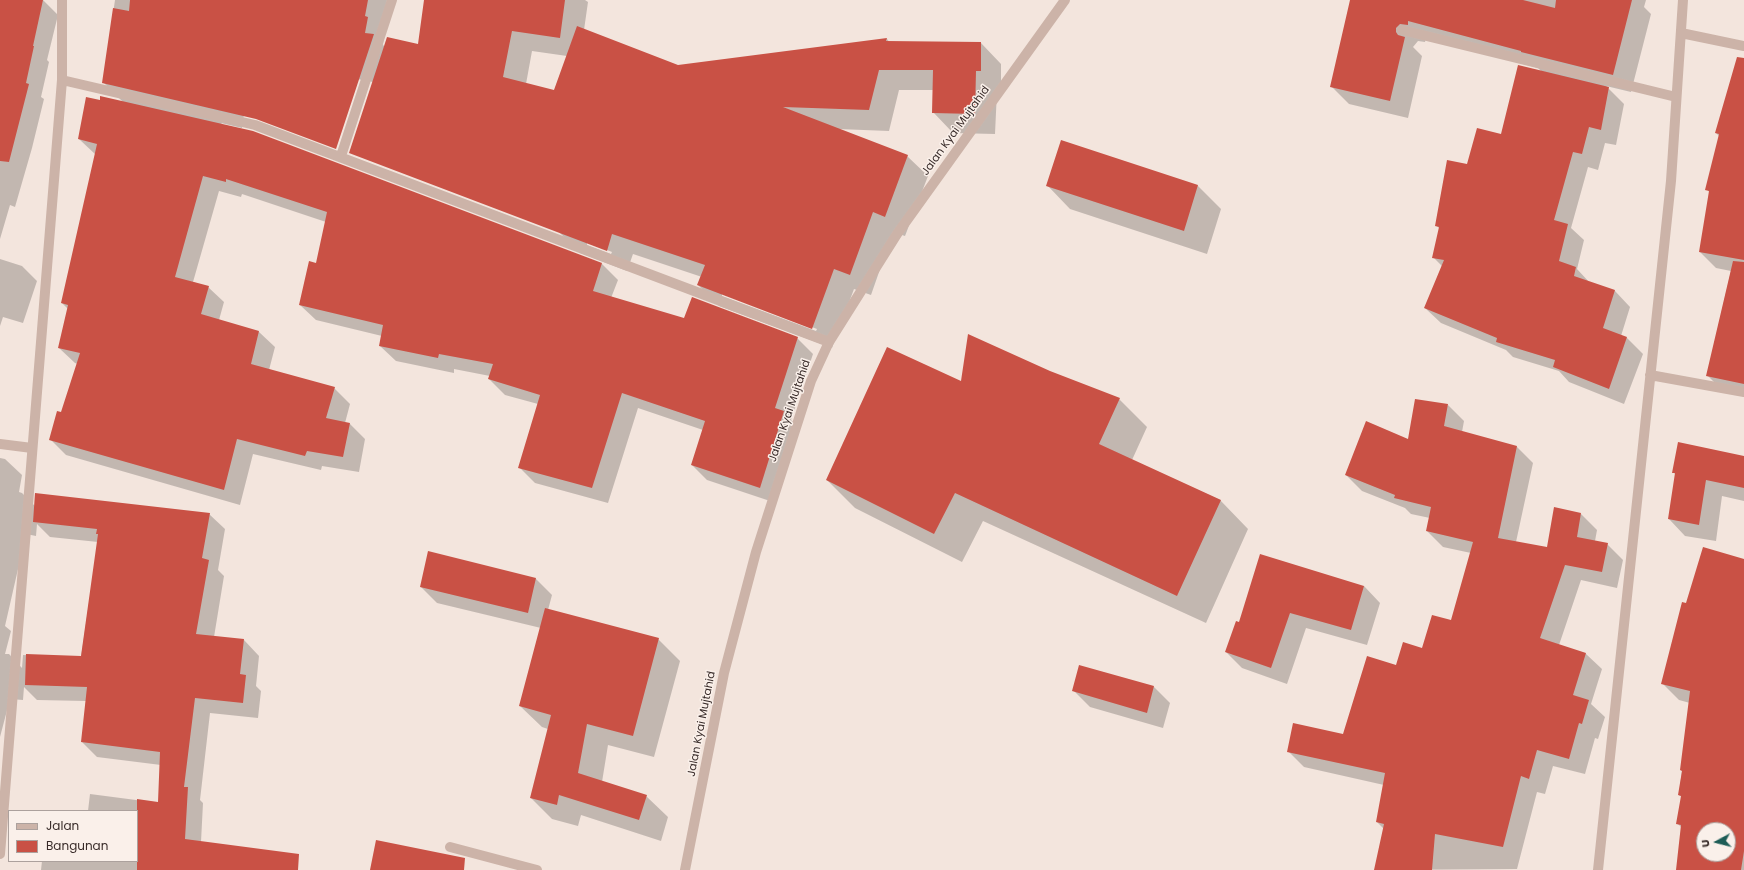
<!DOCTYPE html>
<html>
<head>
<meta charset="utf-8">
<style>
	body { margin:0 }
	#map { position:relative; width:1744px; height:870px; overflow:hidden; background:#f3e5dd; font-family:Poppins,sans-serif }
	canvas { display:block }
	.legend { position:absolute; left:8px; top:810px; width:130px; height:52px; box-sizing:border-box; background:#faf0ea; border:1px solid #aca19d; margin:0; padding:5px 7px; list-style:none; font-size:12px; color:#382b29 }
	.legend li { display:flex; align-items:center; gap:8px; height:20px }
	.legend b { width:20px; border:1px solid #aca19d }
	.north { position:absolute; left:1696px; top:822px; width:40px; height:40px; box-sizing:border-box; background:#faf0ea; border:1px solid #aca19d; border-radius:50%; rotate:263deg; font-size:11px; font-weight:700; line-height:16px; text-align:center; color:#382b29 }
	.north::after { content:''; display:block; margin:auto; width:14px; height:18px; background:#1d5c56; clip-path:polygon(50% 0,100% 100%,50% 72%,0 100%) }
</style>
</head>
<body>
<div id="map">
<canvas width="1744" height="870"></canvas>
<ul class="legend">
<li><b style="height:5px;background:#ccb3a8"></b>Jalan</li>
<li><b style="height:11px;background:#c95145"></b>Bangunan</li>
</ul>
<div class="north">U</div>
</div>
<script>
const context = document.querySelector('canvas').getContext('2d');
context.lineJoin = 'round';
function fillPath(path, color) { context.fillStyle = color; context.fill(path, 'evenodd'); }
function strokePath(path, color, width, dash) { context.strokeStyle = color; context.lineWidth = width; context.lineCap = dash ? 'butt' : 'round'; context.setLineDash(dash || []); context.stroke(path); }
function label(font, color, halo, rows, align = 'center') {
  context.font = font + ' Poppins,sans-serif'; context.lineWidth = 3; context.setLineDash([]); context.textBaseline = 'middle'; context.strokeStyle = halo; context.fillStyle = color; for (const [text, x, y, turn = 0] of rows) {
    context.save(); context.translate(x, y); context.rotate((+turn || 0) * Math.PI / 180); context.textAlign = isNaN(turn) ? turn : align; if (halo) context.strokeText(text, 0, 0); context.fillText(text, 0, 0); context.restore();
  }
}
fillPath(new Path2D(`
	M 0,0 L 43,0 L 58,15 L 47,60 L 49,62 L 41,97 L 44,99 L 32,148 L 15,207 L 10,205 L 0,239 Z
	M 115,0 L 387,0 L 383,45 L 385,47 L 419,45 L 425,0 L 585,0 L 588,2 L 584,30 L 678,66 L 887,39 L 890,43 L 981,43 L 1001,64 L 1001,91 L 997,91 L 995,134 L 953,133 L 933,112 L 933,90 L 899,90 L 889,131 L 838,129 L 907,156 L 928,176 L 905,236 L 893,232 L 871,295 L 854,289 L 832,348 L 719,306 L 698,285 L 702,277 L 633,254 L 627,271 L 580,253 L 559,232 L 373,82 L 252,59 L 242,128 L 221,123 L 226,128 L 602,264 L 618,280 L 611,298 L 685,320 L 797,338 L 813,354 L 791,420 L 799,428 L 776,503 L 707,480 L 692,465 L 703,430 L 638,408 L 608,503 L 535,483 L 519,467 L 538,404 L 505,395 L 489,379 L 490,376 L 454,369 L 454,373 L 396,361 L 380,346 L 382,336 L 316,320 L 300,305 L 317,264 L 326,222 L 242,194 L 241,197 L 219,191 L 193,282 L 208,287 L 224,302 L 219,320 L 259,332 L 275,347 L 269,370 L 334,388 L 350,404 L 345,423 L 350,424 L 365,439 L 359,472 L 322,466 L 321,470 L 253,454 L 240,505 L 66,455 L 50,439 L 61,414 L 78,364 L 75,363 L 59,348 L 68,309 L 62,303 L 96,155 L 79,139 L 101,101 L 123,102 L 103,82 ZM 532,51 L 567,56 L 554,91 L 526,84 ZM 587,242 L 612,252 L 611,254 L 587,245 ZM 722,293 L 817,329 L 816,331 L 722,296 Z
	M 1351,0 L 1646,0 L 1644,7 L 1651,14 L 1631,92 L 1606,86 L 1624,104 L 1616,145 L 1605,143 L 1598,170 L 1588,167 L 1571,228 L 1584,240 L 1577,269 L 1590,283 L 1615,291 L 1630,307 L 1621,336 L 1627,338 L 1643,354 L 1624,404 L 1569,382 L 1559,371 L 1513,357 L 1506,350 L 1441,323 L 1425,308 L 1442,266 L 1433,257 L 1440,229 L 1437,226 L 1468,165 L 1501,136 L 1542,72 L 1538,68 L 1426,38 L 1425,42 L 1418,41 L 1413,47 L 1422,56 L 1408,118 L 1349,104 L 1331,86 Z
	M 1744,108 L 1744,396 L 1723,391 L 1707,375 L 1731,271 L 1716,268 L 1700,252 L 1710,193 L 1707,189 L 1720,137 L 1716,133 Z
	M 1062,141 L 1198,186 L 1221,209 L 1207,254 L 1070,209 L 1047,185 Z
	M 0,259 L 22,266 L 37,281 L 23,323 L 3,317 L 0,326 Z
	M 1049,372 L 1119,399 L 1147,427 L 1132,460 L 1220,500 L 1248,529 L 1206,623 L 983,521 L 962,562 L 855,508 L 827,480 L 961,382 Z
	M 1448,405 L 1464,421 L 1462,432 L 1517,447 L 1533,463 L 1516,542 L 1548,548 L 1555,509 L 1581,514 L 1597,530 L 1595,541 L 1607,544 L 1623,560 L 1617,588 L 1581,580 L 1559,645 L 1586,654 L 1602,669 L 1591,704 L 1605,717 L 1598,739 L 1595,738 L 1585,774 L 1553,766 L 1545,794 L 1537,792 L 1517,869 L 1375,870 L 1384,829 L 1377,822 L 1384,785 L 1304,767 L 1288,751 L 1344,736 L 1397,666 L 1423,649 L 1452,621 L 1471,553 L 1443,547 L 1427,531 L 1430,518 L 1411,514 L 1405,508 L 1362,491 L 1346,475 L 1409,440 Z
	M 0,458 L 5,459 L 22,475 L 19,492 L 22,493 L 35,506 L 209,514 L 225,529 L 218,570 L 224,576 L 214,637 L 244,640 L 259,656 L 256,686 L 261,691 L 258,718 L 210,713 L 200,800 L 203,803 L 201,842 L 275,870 L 41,870 L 42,861 L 137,861 L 137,811 L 88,811 L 90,794 L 159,803 L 161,765 L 97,757 L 82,742 L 86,701 L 37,700 L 24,687 L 23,700 L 10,699 L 0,737 ZM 37,524 L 50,537 L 98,542 L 81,657 L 23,655 L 22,668 L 9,654 L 5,654 L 11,631 L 5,626 L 26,534 L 36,536 Z
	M 1744,458 L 1744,501 L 1722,496 L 1716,541 L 1685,536 L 1669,519 L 1676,475 L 1673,472 Z
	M 429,553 L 536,579 L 552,595 L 548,610 L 658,639 L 680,661 L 654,757 L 608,745 L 602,782 L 646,796 L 668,817 L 661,841 L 581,815 L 578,826 L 552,819 L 531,798 L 548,729 L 542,727 L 520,706 L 541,628 L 437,603 L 421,587 Z
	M 1744,560 L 1744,870 L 1677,870 L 1682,828 L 1678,824 L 1682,797 L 1679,795 L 1690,703 L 1679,700 L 1662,683 L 1683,603 L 1687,604 ZM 1704,830 L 1728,830 L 1728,854 L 1704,854 Z
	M 1364,586 L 1380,603 L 1367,645 L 1306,628 L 1287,684 L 1242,668 L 1226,652 L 1240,624 Z
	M 1154,687 L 1170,703 L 1163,728 L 1090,707 L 1074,691 Z`), '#0003');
fillPath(new Path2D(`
	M 0,0 L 43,0 L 33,46 L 34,46 L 26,83 L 29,84 L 9,162 L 0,161 Z
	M 130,0 L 368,0 L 365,16 L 368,17 L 365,33 L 374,34 L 336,149 L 256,119 L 102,83 L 113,8 L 129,11 Z
	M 424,0 L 565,0 L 560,38 L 512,31 L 503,77 L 554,90 L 577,26 L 678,65 L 887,38 L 886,41 L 981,42 L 981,71 L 976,71 L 975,114 L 932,113 L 933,70 L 879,70 L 869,110 L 783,107 L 908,155 L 885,217 L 873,212 L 850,275 L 834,269 L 812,329 L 697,285 L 705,265 L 612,234 L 607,251 L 349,153 L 387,37 L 418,44 Z
	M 1350,0 L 1523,0 L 1555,8 L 1556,0 L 1632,0 L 1613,75 L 1521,52 L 1521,51 L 1408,21 L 1408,25 L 1400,24 L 1396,28 L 1396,32 L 1398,35 L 1405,37 L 1390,101 L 1330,87 Z
	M 1737,57 L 1744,58 L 1744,260 L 1699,252 L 1709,191 L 1705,190 L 1719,134 L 1715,133 Z
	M 1518,65 L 1609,87 L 1601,130 L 1589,127 L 1582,154 L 1573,152 L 1554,220 L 1568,224 L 1559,261 L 1576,267 L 1574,276 L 1615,290 L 1603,328 L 1627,337 L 1609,389 L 1553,367 L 1555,360 L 1496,342 L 1497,338 L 1424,308 L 1444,260 L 1432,258 L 1439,227 L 1435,226 L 1447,160 L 1467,164 L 1477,128 L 1501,134 Z
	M 100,96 L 253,131 L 602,263 L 593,291 L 684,318 L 692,297 L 798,337 L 775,408 L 784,411 L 760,488 L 691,465 L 705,421 L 622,393 L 592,488 L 518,468 L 540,395 L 488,379 L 493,364 L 439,354 L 438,358 L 379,346 L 383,325 L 299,305 L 309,261 L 316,263 L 327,212 L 226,179 L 226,182 L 203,176 L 175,277 L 209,286 L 201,314 L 259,331 L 251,364 L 335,387 L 326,418 L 350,423 L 343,457 L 307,451 L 305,456 L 237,439 L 224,490 L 49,440 L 57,411 L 61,412 L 80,353 L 58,348 L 68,305 L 61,303 L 97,144 L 78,139 L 86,97 L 100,100 Z
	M 1061,140 L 1198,185 L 1184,231 L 1046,186 Z
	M 1733,261 L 1744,262 L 1744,384 L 1706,376 Z
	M 968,334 L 1050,371 L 1120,398 L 1099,444 L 1221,500 L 1177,596 L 955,493 L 934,534 L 826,480 L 887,347 L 961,381 Z
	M 1415,399 L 1448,404 L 1444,426 L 1517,446 L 1498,538 L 1547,547 L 1554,507 L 1581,513 L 1577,537 L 1608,543 L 1602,572 L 1565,565 L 1540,638 L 1586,653 L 1573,695 L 1589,700 L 1582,724 L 1579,723 L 1569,759 L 1537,750 L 1529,779 L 1521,776 L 1503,847 L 1435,834 L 1432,870 L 1374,870 L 1384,824 L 1376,822 L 1385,773 L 1287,752 L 1293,723 L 1343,734 L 1367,656 L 1396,665 L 1403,642 L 1422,648 L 1432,615 L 1451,620 L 1473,542 L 1426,531 L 1431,507 L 1394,498 L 1395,495 L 1345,475 L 1366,421 L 1408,439 Z
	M 1678,442 L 1744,456 L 1744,488 L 1706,480 L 1699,525 L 1668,519 L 1675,473 L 1672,473 Z
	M 35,493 L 210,513 L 202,558 L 209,560 L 196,634 L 244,639 L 240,674 L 246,675 L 243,703 L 195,698 L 184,787 L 188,787 L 185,839 L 299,854 L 298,870 L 137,870 L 137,799 L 158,802 L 160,752 L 81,742 L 87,687 L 25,685 L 26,654 L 81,656 L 98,534 L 96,534 L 97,529 L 33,522 Z
	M 1703,547 L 1744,559 L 1744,851 L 1741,870 L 1676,870 L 1681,825 L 1676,824 L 1681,796 L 1678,795 L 1682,771 L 1680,770 L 1690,691 L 1661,684 L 1682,602 L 1686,603 ZM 1704,830 L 1728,830 L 1728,854 L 1704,854 Z
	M 428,551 L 536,578 L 528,613 L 420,587 Z
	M 1260,554 L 1364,586 L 1351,630 L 1290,613 L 1271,668 L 1225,652 L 1236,621 L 1239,622 Z
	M 545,608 L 659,638 L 633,736 L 587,724 L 578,773 L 647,795 L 639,820 L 559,795 L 557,805 L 530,798 L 551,715 L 519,706 Z
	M 1079,665 L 1154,686 L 1147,713 L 1072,691 Z
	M 376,840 L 465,858 L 464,870 L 370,870 Z`), '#c95145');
strokePath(new Path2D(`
	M 1402,30 L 1676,97
	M 1681,33 L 1744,46
	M 62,80 L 255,125 L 829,342
	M 341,156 L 392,0
	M 1650,375 L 1744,392
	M 0,444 L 32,448
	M 450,847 L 537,870
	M 0,854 L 62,80 L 62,0
	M 685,870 L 724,673 L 756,552 L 811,381 L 829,342 L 897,234 L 1065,0
	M 1598,870 L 1671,181 L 1683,0`), '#ccb3a8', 10);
label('11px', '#382b29', '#faf0ea', [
	["Jalan Kyai Mujtahid",956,131,-54],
	["Jalan Kyai Mujtahid",790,411,-71],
	["Jalan Kyai Mujtahid",702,724,-79]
]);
</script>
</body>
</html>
